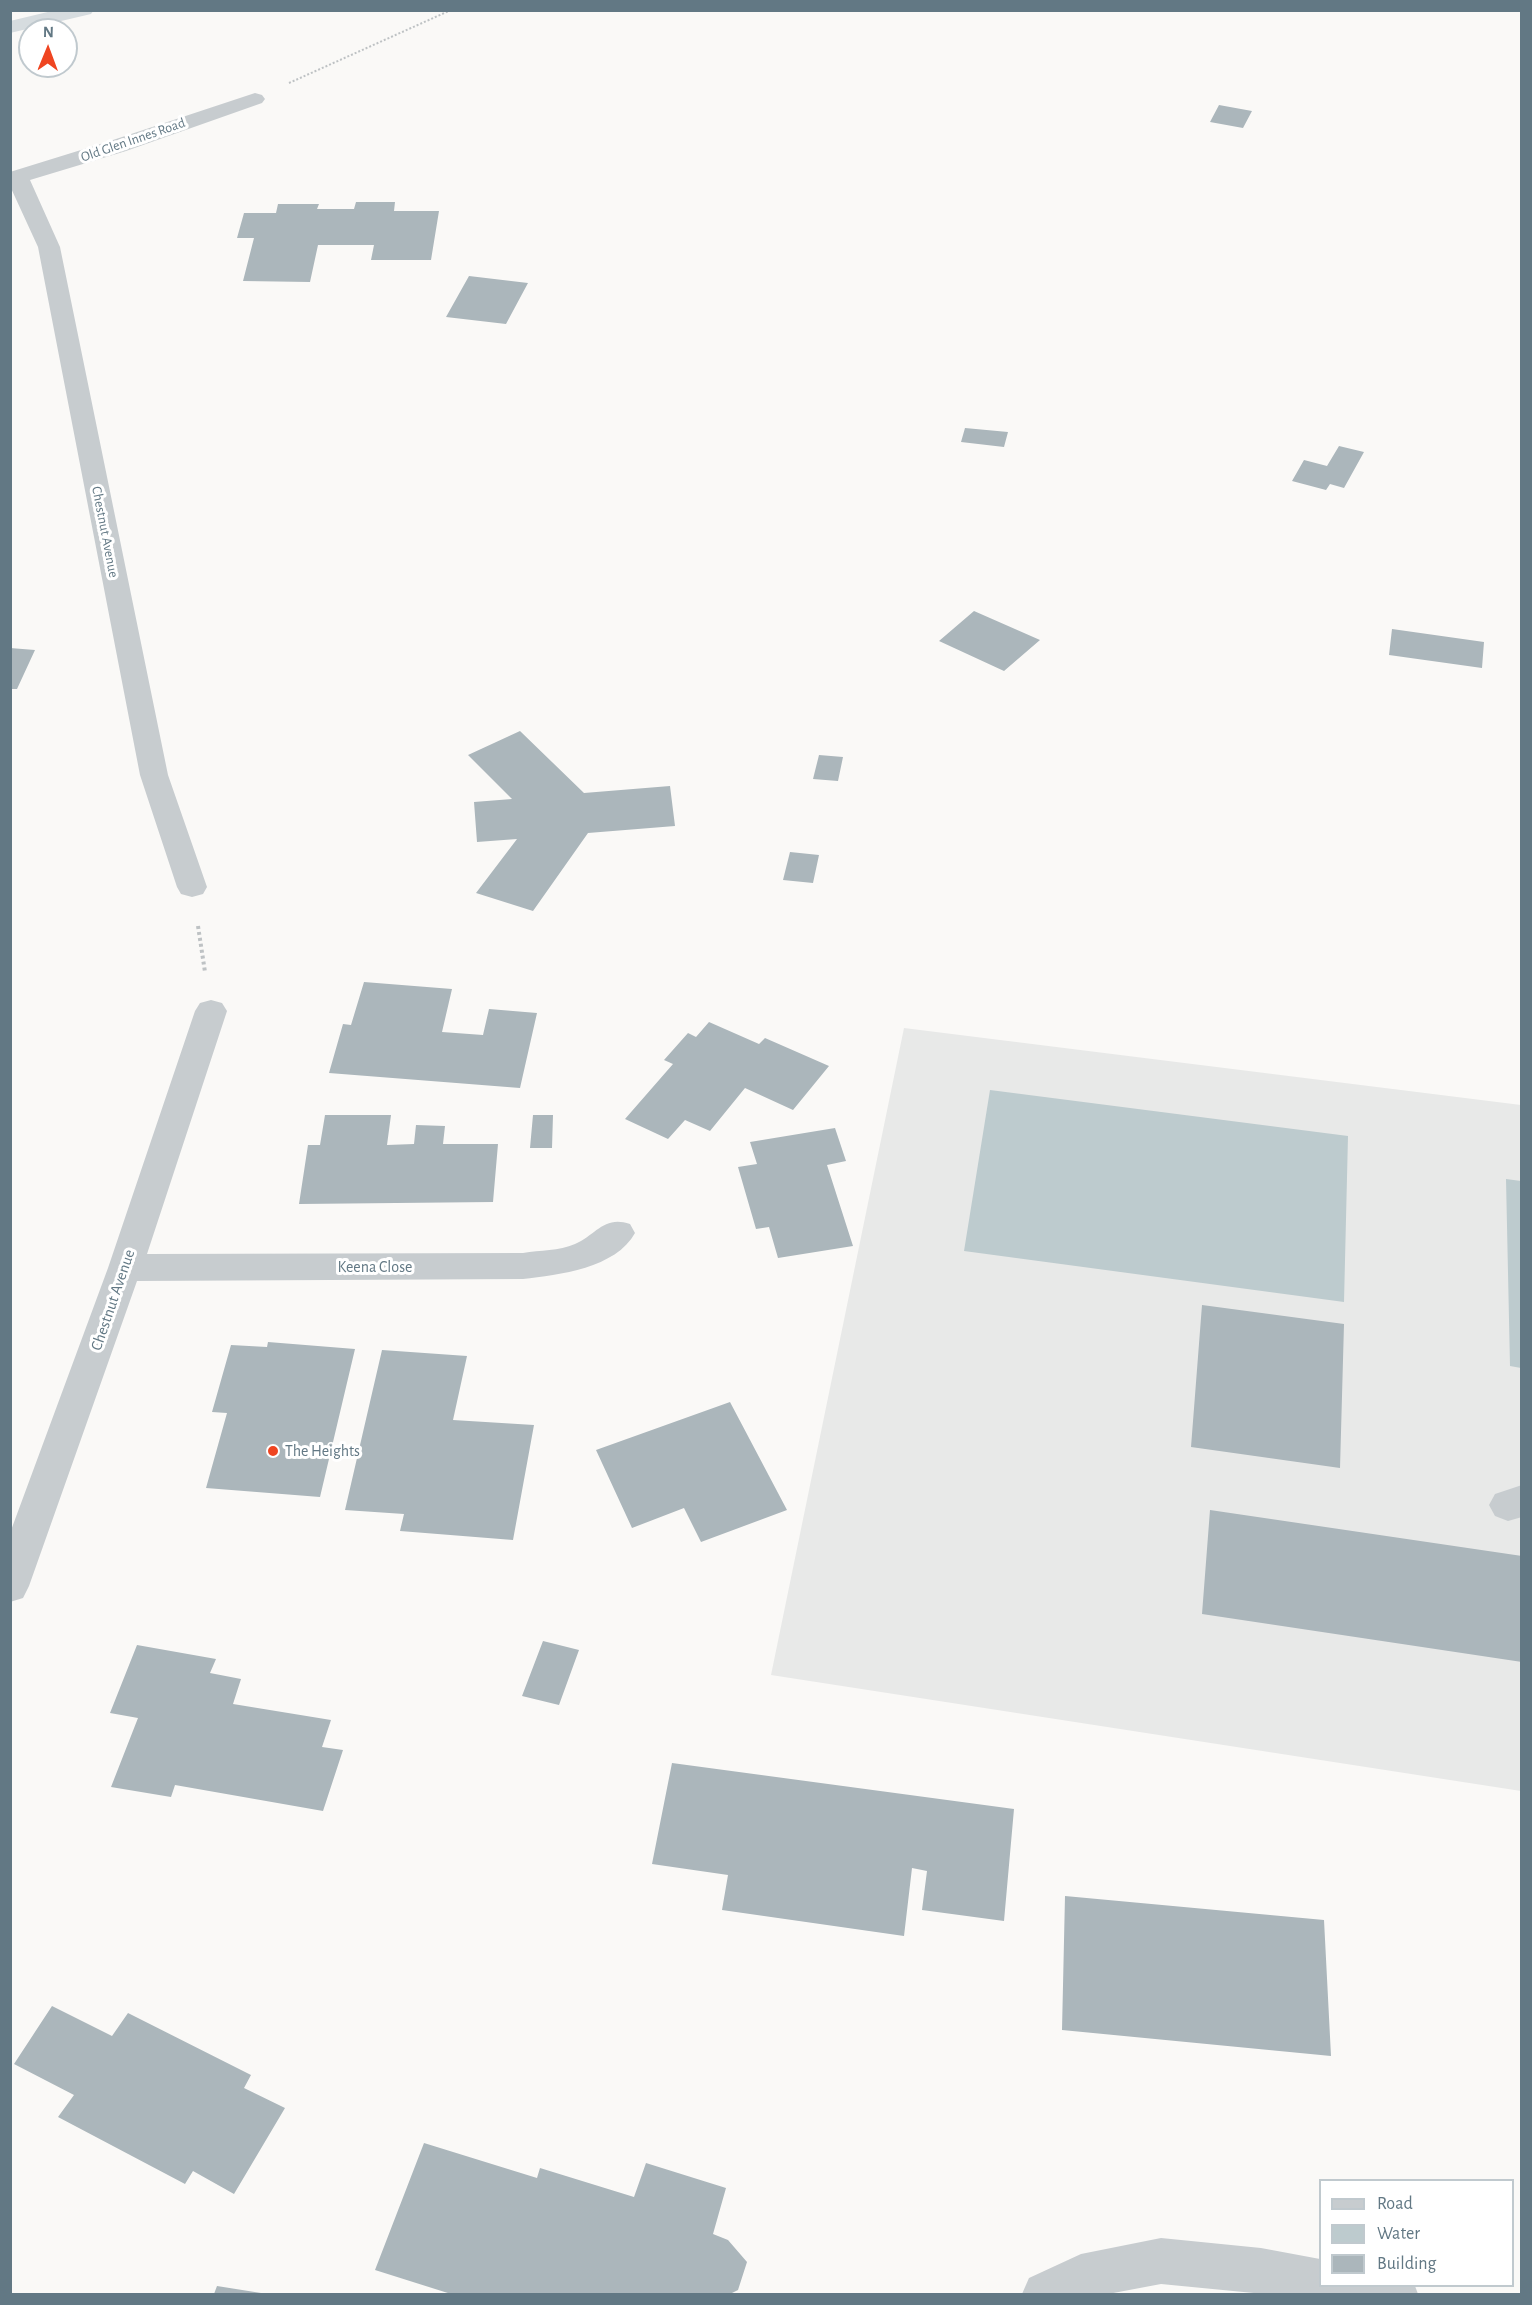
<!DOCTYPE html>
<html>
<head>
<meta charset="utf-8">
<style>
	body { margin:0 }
	#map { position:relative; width:1532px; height:2305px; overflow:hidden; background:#faf9f7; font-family:"Alegreya Sans",sans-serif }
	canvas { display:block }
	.frame { position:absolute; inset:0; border:12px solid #627884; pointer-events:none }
	.legend { position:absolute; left:1319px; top:2179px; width:195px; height:108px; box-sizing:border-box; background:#fff; border:2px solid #c0c9ce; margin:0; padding:8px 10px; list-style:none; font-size:18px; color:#627884 }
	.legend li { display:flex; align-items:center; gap:12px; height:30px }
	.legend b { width:30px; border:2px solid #c0c9ce }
	.north { position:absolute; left:18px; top:18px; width:60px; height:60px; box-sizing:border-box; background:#fff; border:2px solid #c0c9ce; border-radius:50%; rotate:1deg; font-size:16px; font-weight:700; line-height:24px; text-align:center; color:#627884 }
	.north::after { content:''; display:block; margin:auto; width:21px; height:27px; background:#ef4521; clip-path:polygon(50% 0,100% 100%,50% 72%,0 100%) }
</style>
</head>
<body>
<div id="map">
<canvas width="1532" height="2305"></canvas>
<div class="frame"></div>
<ul class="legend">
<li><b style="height:8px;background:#c7cccf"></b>Road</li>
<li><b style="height:16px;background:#bdcbce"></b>Water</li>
<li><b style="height:16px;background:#abb6bb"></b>Building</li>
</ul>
<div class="north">N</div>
</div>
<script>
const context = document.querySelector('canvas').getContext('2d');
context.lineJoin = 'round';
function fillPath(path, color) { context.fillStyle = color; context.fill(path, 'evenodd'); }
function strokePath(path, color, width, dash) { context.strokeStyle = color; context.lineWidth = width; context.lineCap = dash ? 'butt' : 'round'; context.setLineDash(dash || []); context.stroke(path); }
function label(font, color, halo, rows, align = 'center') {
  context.font = font + ' "Alegreya Sans",sans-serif'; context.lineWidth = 6; context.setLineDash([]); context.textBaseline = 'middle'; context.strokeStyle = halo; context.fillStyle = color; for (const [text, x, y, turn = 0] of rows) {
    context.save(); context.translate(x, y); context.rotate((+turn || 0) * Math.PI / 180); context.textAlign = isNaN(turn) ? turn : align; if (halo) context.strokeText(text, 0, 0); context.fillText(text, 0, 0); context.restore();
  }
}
fillPath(new Path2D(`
	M 904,1028 L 1521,1105 L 1521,1791 L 771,1675 Z`), '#e8e9e8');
fillPath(new Path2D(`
	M 990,1090 L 1348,1136 L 1344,1302 L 964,1251 Z
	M 1506,1179 L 1521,1181 L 1521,1368 L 1510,1366 Z`), '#bdcbce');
fillPath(new Path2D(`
	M 1219,105 L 1252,111 L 1243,128 L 1210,122 Z
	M 356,202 L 395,202 L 394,211 L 439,211 L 431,260 L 371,260 L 374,245 L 318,245 L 310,282 L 243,281 L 254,238 L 237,238 L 244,213 L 276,213 L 278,204 L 319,204 L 317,209 L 354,209 Z
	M 469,276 L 528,283 L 506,324 L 446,317 Z
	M 965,428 L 1008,432 L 1004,447 L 961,442 Z
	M 1339,446 L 1364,452 L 1344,488 L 1330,484 L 1326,490 L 1292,481 L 1304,460 L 1327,466 Z
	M 974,611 L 1040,640 L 1004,671 L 939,641 Z
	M 1392,629 L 1484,642 L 1482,668 L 1389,655 Z
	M 10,648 L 35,650 L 17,689 L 10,689 Z
	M 520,731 L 584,793 L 670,786 L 675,826 L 588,833 L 533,911 L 476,893 L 517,839 L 477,842 L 474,802 L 512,799 L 468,755 Z
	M 819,755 L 843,757 L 838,781 L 813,779 Z
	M 790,852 L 819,855 L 813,883 L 783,880 Z
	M 364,982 L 452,989 L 442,1032 L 483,1035 L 489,1009 L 537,1013 L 520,1088 L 329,1073 L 343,1024 L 351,1025 Z
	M 709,1022 L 759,1044 L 765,1038 L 829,1066 L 793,1110 L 745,1088 L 710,1131 L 685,1120 L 668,1139 L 625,1119 L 673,1064 L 664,1060 L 688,1033 L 696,1037 Z
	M 325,1115 L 391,1115 L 387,1145 L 414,1144 L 416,1125 L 445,1126 L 443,1144 L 498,1144 L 493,1202 L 299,1204 L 308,1145 L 320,1145 Z
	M 533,1115 L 553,1115 L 552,1148 L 530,1148 Z
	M 835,1128 L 846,1161 L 827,1165 L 853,1246 L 778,1258 L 769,1227 L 756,1229 L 738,1167 L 757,1164 L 750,1142 Z
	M 1202,1305 L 1344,1324 L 1340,1468 L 1191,1447 Z
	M 268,1342 L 355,1349 L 320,1497 L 206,1488 L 227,1413 L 212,1412 L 231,1345 L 267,1347 Z
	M 382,1350 L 467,1356 L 453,1420 L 534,1425 L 513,1540 L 400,1531 L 404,1514 L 345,1510 Z
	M 730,1402 L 787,1510 L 701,1542 L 684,1508 L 632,1528 L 596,1450 Z
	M 1210,1510 L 1522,1556 L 1522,1662 L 1202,1614 Z
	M 543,1641 L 579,1650 L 559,1705 L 522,1696 Z
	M 137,1645 L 216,1659 L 210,1673 L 241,1679 L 233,1704 L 331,1720 L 322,1747 L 343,1750 L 323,1811 L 175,1785 L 171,1797 L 111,1787 L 138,1718 L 110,1713 Z
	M 672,1763 L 1014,1809 L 1004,1921 L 922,1910 L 927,1871 L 912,1868 L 904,1936 L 722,1910 L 728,1875 L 652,1864 Z
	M 1065,1896 L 1324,1920 L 1331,2056 L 1062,2030 Z
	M 52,2006 L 112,2036 L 128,2013 L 251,2075 L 244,2088 L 285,2108 L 234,2194 L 193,2171 L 185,2184 L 58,2117 L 74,2095 L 14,2064 Z
	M 424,2143 L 537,2178 L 540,2168 L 634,2197 L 646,2163 L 726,2188 L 713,2234 L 728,2240 L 747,2262 L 738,2290 L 730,2294 L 451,2294 L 375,2270 Z
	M 217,2286 L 261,2293 L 261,2294 L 214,2294 Z`), '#abb6bb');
strokePath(new Path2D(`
	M 289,83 L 451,10`), '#bec2c4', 2, [2, 2]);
strokePath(new Path2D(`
	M 198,926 L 205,972`), '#bec2c4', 4, [3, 3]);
fillPath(new Path2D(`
	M 1522,1485 L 1522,1517 L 1508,1521 L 1495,1516 L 1489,1505 L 1495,1494 Z`), '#c7cccf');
fillPath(new Path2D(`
	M 255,93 L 262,95 L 265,99 L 262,103 L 126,151 L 30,180 L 60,247 L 168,775 L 207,887 L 203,894 L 192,897 L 181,894 L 177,887 L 140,775 L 38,247 L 10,186 L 10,172 L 110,141 Z
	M 211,1000 L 222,1003 L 227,1011 L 147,1254 L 523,1253 C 540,1250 559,1251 575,1244 C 596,1235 604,1215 630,1224 L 635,1233 C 616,1268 559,1275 523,1279 L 137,1281 L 29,1586 L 23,1598 L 10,1602 L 10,1533 L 108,1268 L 195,1011 L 200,1003 Z
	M 1161,2238 L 1261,2248 L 1320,2259 L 1320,2286 L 1415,2286 L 1418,2294 L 1264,2294 L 1161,2284 L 1108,2294 L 1022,2294 L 1029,2278 L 1081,2254 Z`), '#c7cccf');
fillPath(new Path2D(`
	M 56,10 L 94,10 L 91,14 L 10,33 L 10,21 Z`), '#d6dcdf');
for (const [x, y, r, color] of [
	[273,1451,6,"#ef4521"]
]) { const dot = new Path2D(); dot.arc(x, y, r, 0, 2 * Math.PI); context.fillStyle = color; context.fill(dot); strokePath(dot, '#fff', 2); }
label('14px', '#627884', '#fff', [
	["Old Glen Innes Road",133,140,-19],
	["Chestnut Avenue",105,532,79]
]);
label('16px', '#627884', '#fff', [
	["Keena Close",375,1267],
	["Chestnut Avenue",113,1300,-71]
]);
label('16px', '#627884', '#fff', [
	["The Heights",285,1451]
], 'left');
</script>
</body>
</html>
